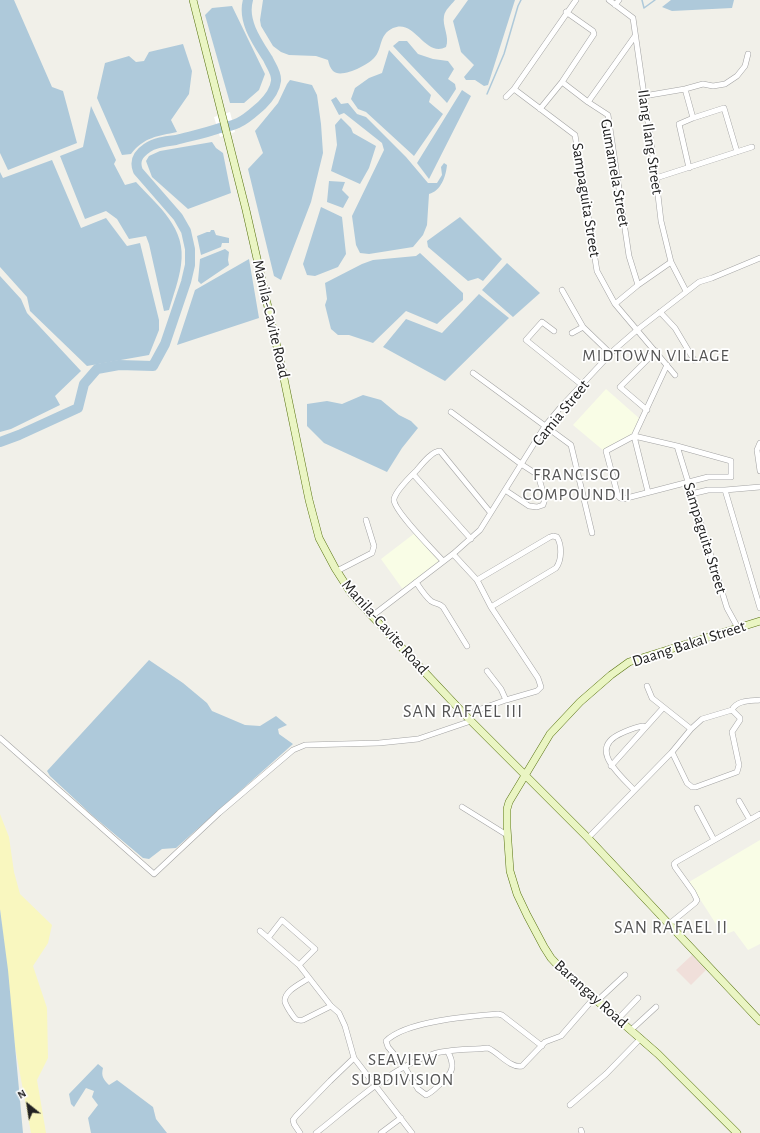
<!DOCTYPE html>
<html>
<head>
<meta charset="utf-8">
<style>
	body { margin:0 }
	#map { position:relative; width:760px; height:1133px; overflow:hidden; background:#f1f0e9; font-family:"Alegreya Sans",sans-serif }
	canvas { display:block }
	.north { position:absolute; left:8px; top:1085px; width:40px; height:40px; -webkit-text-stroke:3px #fff; paint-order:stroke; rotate:330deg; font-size:11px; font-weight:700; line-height:16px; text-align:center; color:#222 }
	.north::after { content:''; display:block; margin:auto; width:14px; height:18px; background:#222; clip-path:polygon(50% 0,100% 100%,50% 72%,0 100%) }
</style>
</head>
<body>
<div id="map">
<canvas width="760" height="1133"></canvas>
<div class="north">N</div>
</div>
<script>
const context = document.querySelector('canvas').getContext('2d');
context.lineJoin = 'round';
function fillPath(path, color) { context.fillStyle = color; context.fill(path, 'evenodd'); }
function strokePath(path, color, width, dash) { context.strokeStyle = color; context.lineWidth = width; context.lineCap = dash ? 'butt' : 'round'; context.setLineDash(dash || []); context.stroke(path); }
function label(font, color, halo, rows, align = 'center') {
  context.font = font + ' "Alegreya Sans",sans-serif'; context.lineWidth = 3.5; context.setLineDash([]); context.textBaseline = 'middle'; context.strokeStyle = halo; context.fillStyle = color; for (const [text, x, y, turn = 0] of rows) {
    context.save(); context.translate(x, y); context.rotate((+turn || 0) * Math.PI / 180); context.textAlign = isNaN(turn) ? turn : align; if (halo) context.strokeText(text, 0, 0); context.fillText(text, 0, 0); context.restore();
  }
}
fillPath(new Path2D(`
	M 692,955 L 706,970 L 691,985 L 676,970 Z`), '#f0dfda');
fillPath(new Path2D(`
	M 606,389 L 640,419 L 632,434 L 604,451 L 573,425 Z
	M 415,533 L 440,561 L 404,591 L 381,559 Z
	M 760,840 L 760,944 L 748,950 L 734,931 L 723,935 L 689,882 Z`), '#f9fde6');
fillPath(new Path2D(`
	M 0,814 L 9,837 L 14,872 L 20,894 L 52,925 L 48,943 L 33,966 L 47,1008 L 48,1058 L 37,1080 L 46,1133 L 31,1133 L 15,1047 L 0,909 Z`), '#f9f7bf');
fillPath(new Path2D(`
	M 0,0 L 14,0 L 52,87 L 63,91 L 77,143 L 8,170 L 0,153 Z
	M 263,0 L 455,0 C 451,5 445,10 444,16 C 442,26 450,37 446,47 C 425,58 415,18 393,28 C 378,35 383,49 374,58 C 368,65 341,79 333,71 C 330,68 329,64 328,60 L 316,56 L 289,55 L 281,52 L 273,46 L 261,26 L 260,20 Z
	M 468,0 L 515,0 L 488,85 L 484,86 L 475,80 L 466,80 L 464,77 L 474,65 L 461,52 L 453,21 Z
	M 671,0 L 734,0 L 732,8 L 672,11 L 662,7 Z
	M 232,6 L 265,74 L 259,90 L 244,103 L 230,103 L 205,15 L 212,8 Z
	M 399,41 L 407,41 L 418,54 L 433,59 L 448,61 L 454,69 L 448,79 L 455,84 L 456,89 L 447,103 L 393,46 Z
	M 183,44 L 192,71 L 189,94 L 171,120 L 177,132 C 158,136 144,137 131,154 L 122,155 L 97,98 L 105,63 L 129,56 L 136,62 L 144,61 L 149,52 Z
	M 389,50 L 431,95 L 429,102 L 443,114 L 414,156 L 366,112 L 358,109 L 351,99 L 355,88 L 369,78 L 382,73 Z
	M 290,80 L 312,85 L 317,95 L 321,124 L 323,153 L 311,202 L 281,280 L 274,276 L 248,169 L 263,153 L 255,131 L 278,103 L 287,84 Z
	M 462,90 L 471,96 L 429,179 L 417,163 Z
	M 336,97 L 341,104 L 348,103 L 357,114 L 366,117 L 406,157 L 428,183 L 437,183 L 442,175 L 441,167 L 444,163 L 447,165 C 446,176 441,191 429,194 L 427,225 L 423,235 L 413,247 L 369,254 L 360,253 L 356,245 L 352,216 L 384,150 L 382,143 L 344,113 L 339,115 L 331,100 Z
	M 91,106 L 116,160 L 114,164 L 125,185 L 136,182 C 158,206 187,228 181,265 C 179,280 173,296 169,310 L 164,311 L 149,244 L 146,236 L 129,239 L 117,219 L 106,211 L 85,219 L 60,156 L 83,147 Z
	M 341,118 L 351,128 L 353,133 L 376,146 L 369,168 L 360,184 L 331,171 L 337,145 L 335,125 Z
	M 212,142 L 216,148 L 223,153 L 231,193 L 188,209 L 152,177 L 146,161 L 149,156 L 160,151 Z
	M 52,160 L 81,228 L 106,218 L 127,246 L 140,243 L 159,320 L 159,330 L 149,355 L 87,366 L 30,311 L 27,297 L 0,267 L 0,172 L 3,178 Z
	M 329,181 L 345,182 L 342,190 L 349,197 L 343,208 L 327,202 Z
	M 321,207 L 342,217 L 346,254 L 338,267 L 315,276 L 307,275 L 303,264 Z
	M 460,217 L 502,259 L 483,281 L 478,278 L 468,281 L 428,247 L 427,241 Z
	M 211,230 L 214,230 L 216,235 L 229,238 L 229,243 L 222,243 L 221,247 L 201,255 L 197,236 L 207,232 L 210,232 Z
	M 225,249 L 229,252 L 228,260 L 229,265 L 201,284 L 198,281 L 200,259 Z
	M 420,253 L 463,293 L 463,300 L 437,324 L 406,311 L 373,343 L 349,335 L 338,335 L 331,329 L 325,305 L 327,299 L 325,283 L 362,264 L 373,260 L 416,256 Z
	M 249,259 L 259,318 L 177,345 L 195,290 Z
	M 507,263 L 540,293 L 513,317 L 482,290 Z
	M 0,276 L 21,299 L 27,313 L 81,371 L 55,396 L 60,405 L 11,429 L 0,432 Z
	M 479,294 L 509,318 L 445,381 L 383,347 L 406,319 L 442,333 Z
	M 363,395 L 381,400 L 399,415 L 411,421 L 418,428 L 402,448 L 387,472 L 324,443 L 307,426 L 307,404 L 327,401 L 342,404 Z
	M 149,660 L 183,683 L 207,703 L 212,711 L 245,725 L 260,726 L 276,716 L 287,725 L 278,729 L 279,734 L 293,744 L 176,848 L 162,849 L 149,859 L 143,858 L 93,816 L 50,776 L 47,771 Z
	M 0,909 L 8,970 L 23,1133 L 0,1133 Z
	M 98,1064 L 103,1068 C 101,1076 103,1079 109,1085 L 117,1080 L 153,1107 L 156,1119 L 167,1133 L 91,1133 L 88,1118 L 98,1105 L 92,1097 L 94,1091 L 86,1088 L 74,1107 L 71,1104 L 69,1094 Z`), '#aec9da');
fillPath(new Path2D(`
	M 230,112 L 235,132 L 220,137 L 214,117 Z`), '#fff');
strokePath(new Path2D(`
	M 642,0 L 644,8 L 655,0
	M 487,94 L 504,54 L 518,6 L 521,0`), '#aec9da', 1.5);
strokePath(new Path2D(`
	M 0,442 L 19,435 L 78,408 L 84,384 L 97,369 L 119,365 L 153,366 L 165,344 L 186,282 L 190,265 L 190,249 L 186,231 L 178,217 L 138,171 C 134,161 138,154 147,148 C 155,142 167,141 176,140 C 191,136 206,133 220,128 C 226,127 232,126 238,123 C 247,119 255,111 262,105 C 268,99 275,90 276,81 C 277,73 271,66 268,59 C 257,42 242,21 248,0`), '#aec9da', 10);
const street = new Path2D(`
	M 609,0 L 633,18 L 656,178 L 661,221 L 671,262 L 686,291
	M 615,5 L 619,0
	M 562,82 L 588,102 L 608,115 L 629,256 L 638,285
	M 514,89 L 575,135 L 597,271 L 615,304 L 675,375
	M 685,89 L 693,118
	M 644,96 L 685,89 L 703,84 L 713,86 L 725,84 L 737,76 L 745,66 L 748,54
	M 506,97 L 514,89 L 576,0
	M 588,102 L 635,36
	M 540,109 L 562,82 L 594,34 L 593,31 L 566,12
	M 689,168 L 679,124 L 693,118 L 724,108 L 737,152
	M 656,178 L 752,147
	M 562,290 L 583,327 L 611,354
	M 615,304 L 638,285 L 671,262
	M 660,312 L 675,328 L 694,360
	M 554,331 L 542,322 L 526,340 L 582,385
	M 572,333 L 583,327
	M 473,373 L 571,445 L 592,533
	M 647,410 L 620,387 L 656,351
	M 451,412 L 521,464 L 538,475 L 545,499 L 543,505 L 537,507 L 529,506 L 505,490
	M 634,436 L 677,446 L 731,461 L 731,477 L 708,477 L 623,499 L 620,498 L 618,496 L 606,451 Z
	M 634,436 L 667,365
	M 634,436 L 648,492
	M 760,443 L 757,450 L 760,471
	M 677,446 L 727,608 L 738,628
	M 413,474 L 471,539
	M 725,490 L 760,608
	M 691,494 L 708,490 L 725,490 L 760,487
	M 453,554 L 477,580 L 491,607 L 538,678 L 541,687 L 537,691 L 506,700 L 475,711
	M 443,561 C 435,552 392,509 394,499 C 396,490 410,477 417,470 C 422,464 432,451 440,451 L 490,512
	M 337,571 L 372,553 L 374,546 L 366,520
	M 477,580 L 550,537 L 553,536 L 557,537 C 562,545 562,560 556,568 L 491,607
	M 416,582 C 420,588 425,596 431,601 C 435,604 439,603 443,607 L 467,646
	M 372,616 L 453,554 L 480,530 L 545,426 L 560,408 L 614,350 L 637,330 L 699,282 L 712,278 L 760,258
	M 487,671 L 501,689 L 506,700
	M 647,686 L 652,698 L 691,729
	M 0,738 L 154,874 L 219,813 L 293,750 L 305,745 L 379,743 L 418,739 L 471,721
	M 672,752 L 687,783 L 692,787 L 696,787 L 737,772 L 739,765 L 732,732 L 740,720 L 740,718 L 732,710
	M 611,766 L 663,708
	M 634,790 C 619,774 587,748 622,733 C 629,730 635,727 643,726 L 645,727
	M 739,801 L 750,820
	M 462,807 L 507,835
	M 697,808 L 714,840
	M 588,838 L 672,752 L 691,729 L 702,719 L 732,710 C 737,700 750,701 760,700
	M 668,925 L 695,903 L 697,900 L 693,892 L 675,867 L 674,864 L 676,862 L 760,814
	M 260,931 L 299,965 L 331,1006 L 339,1013 L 345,1026 L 354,1058 L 412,1133
	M 268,938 L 282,920 L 315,949 L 299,965
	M 309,978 C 302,983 283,991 285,1002 C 286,1005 289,1010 291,1013 C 295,1019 296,1021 303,1020 L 331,1006
	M 597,1001 L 625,975
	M 618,1019 L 638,998
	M 631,1030 L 656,1007
	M 448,1052 C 456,1067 452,1074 439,1085 C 435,1089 431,1093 426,1095 L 418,1089 L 404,1066 L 388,1047 L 386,1041 C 406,1021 470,1016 498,1014 L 502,1015 L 542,1046
	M 570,1105 L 606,1074 L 641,1038
	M 581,1130 L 582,1133
	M 300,1133 L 294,1124 L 293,1120 L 296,1116 L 330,1081 L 354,1058
	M 316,1133 C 352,1105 388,1069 433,1054 C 448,1049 471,1050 488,1048 C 498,1052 511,1069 522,1066 L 545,1042 L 561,1036 L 594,998
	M 381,1133 L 401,1118`);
const secondary = new Path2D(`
	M 193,0 L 246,210 L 282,369 L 309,500 L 319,538 L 335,568 L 351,593 L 372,616 L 465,715 L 588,838 L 760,1021
	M 737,1133 L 658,1054 L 564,972 L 551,958 L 544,947 L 527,915 L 517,894 L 510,871 L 507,828 L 507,809 L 509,802 L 550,734 L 580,702 L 611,675 L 629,662 L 760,621`);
strokePath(street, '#a3a3a3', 6);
strokePath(secondary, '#57720f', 8);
strokePath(street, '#fff', 5);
strokePath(secondary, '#eaf5c3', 7);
label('16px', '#222', '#fff', [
	["Ilang Ilang Street",650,142,82],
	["Gumamela Street",615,173,80],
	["Sampaguita Street",586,200,81],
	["Manila-Cavite Road",271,319,77],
	["Camia Street",561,413,-51],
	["Sampaguita Street",705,538,73],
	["Manila-Cavite Road",385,627,48],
	["Daang Bakal Street",689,644,-18],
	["Barangay Road",591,994,42]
]);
context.letterSpacing = '1px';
label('17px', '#555', '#fff', [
	["MIDTOWN VILLAGE",656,356],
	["FRANCISCO",577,475],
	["COMPOUND II",577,495],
	["SEAVIEW",403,1060],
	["SUBDIVISION",403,1080]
]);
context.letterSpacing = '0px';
context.letterSpacing = '1px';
label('18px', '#555', '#fff', [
	["SAN RAFAEL III",463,712],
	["SAN RAFAEL II",671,928]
]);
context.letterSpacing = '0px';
</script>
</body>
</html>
